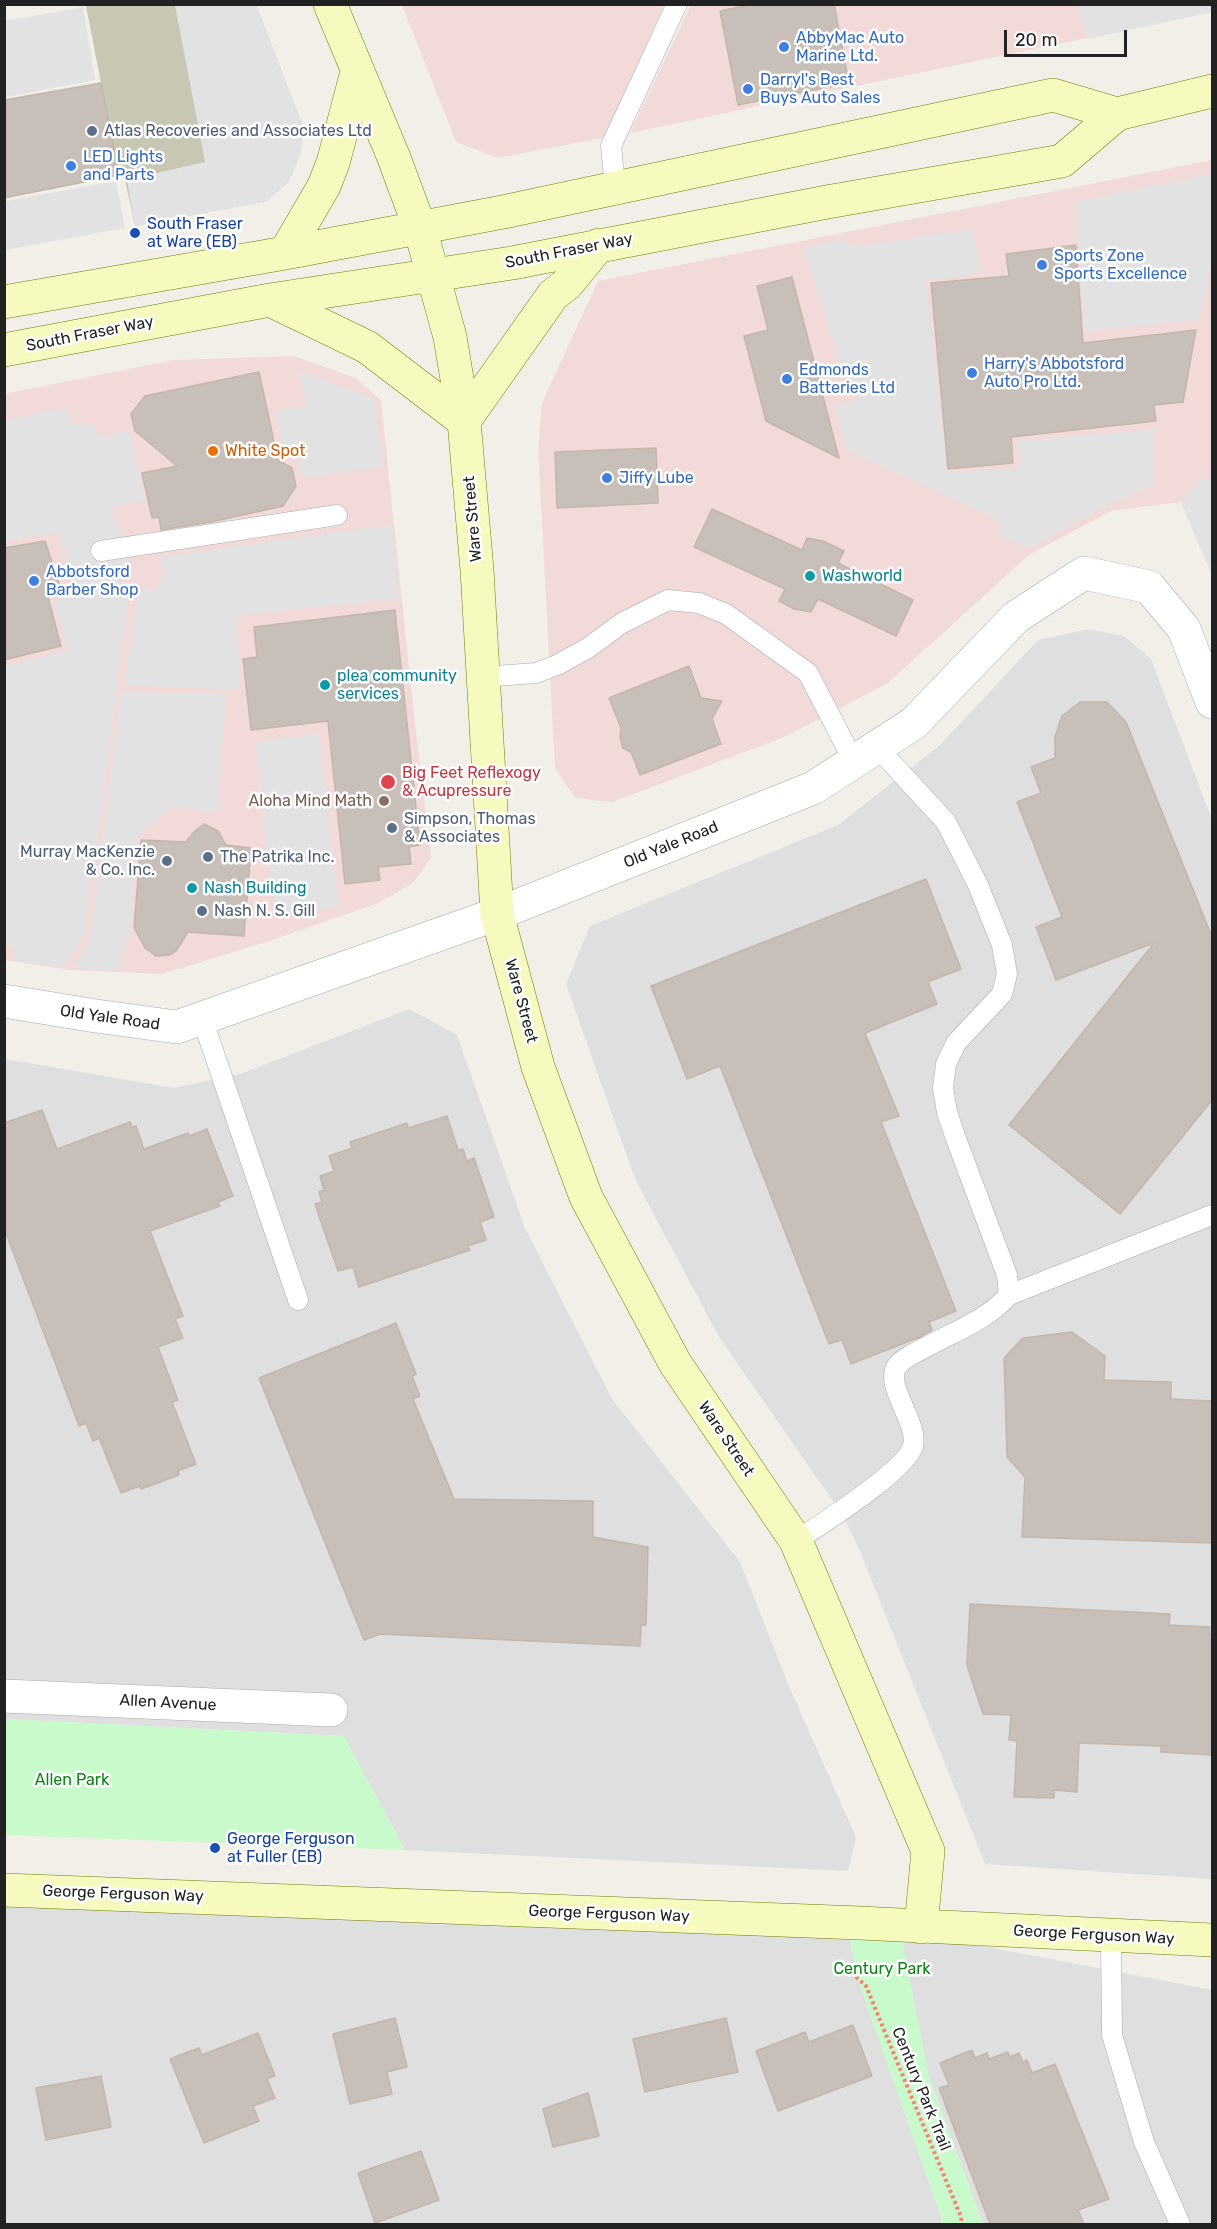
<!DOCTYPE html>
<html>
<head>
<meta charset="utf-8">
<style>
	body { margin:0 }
	#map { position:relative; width:1217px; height:2229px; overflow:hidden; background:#f2efe9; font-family:Rubik,sans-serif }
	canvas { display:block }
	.frame { position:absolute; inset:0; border:6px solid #222; pointer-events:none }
	.scale { position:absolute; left:1004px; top:30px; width:123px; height:27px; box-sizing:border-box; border:3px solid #222; border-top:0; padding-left:8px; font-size:18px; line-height:21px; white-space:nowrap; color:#222; -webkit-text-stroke:4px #fff; paint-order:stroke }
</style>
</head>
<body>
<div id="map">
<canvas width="1217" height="2229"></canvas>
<div class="frame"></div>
<div class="scale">20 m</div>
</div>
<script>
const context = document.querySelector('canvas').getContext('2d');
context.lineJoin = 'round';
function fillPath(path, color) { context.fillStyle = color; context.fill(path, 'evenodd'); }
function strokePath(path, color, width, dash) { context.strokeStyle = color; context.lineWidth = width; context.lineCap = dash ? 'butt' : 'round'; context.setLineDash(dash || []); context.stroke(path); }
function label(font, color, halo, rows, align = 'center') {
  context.font = font + ' Rubik,sans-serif'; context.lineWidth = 5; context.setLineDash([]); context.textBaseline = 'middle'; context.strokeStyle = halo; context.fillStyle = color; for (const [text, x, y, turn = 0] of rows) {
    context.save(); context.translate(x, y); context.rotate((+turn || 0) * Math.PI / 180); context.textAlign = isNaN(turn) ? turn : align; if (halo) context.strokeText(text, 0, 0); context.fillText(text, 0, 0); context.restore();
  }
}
fillPath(new Path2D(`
	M 1088,629 L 1124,636 L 1151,659 L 1212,820 L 1212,1879 L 985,1864 L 859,1549 L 842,1514 L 719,1337 L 635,1179 L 566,984 L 590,926 L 838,825 L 939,746 L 1038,640 Z
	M 409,1009 L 457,1035 L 525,1228 L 612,1399 L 740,1562 L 788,1684 L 856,1837 L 848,1871 L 405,1850 L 343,1736 L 5,1719 L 5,1059 L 174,1088 L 240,1074 Z
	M 4,1899 L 848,1929 L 857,1977 L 942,2219 L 941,2224 L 5,2224 Z
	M 900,1930 L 1212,1990 L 1212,2224 L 983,2224 L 928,2074 Z`), '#e0dfdf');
fillPath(new Path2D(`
	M 402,5 L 664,5 L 607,137 L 498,158 L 456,142 Z
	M 691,5 L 1212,5 L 1212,12 L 630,133 Z
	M 1212,160 L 1212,575 L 1181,502 L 1111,511 L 1030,554 L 888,683 L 787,736 L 612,802 L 575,798 L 555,768 L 538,448 L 542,403 L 598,281 Z
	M 294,356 L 355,378 L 381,400 L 414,716 L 431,858 L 413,883 L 376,904 L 263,943 L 161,974 L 69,970 L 5,960 L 4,394 L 174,360 Z`), '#f2dad9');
fillPath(new Path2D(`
	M 95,4 L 256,5 L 302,124 L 301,152 L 289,181 L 267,201 L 135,226 L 124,175 L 119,175 L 86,6 Z`), '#c7c7b4');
fillPath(new Path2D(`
	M 5,1719 L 344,1736 L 405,1850 L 5,1835 Z
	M 848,1929 L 900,1930 L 928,2074 L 983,2224 L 941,2224 L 942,2219 L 857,1977 Z`), '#c8facc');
fillPath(new Path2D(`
	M 175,5 L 256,5 L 302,124 L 301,152 L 289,181 L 267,201 L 135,226 L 127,180 L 205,162 Z
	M 1076,5 L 1212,5 L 1212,12 L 1088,39 Z
	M 83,7 L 95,80 L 5,97 L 5,21 Z
	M 1212,174 L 1212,261 L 1199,319 L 1085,332 L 1076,202 Z
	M 116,181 L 125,228 L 5,250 L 5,201 Z
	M 973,229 L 980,273 L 926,281 L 947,472 L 1021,468 L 1018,441 L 1154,429 L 1154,485 L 1107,506 L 1029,548 L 1000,536 L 1001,526 L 997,519 L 847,450 L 835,406 L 861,399 L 843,376 L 815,281 L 802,248 L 843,240 L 855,247 Z
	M 300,371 L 374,399 L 383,466 L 303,478 L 299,458 L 284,458 L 276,411 L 306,406 Z
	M 67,408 L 70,424 L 95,425 L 99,438 L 129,430 L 145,500 L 112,507 L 130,565 L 118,580 L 130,583 L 85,934 L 64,968 L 15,960 L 13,946 L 5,944 L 4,666 L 68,650 L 54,602 L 79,589 L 57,532 L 5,541 L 5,420 Z
	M 1202,478 L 1212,481 L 1212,575 L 1181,502 Z
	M 392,525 L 399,599 L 237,615 L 240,690 L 124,685 L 138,588 L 156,591 L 158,581 L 165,578 L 158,557 Z
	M 121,692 L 226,694 L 218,812 L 171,807 L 137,837 L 130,930 L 117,971 L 74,969 L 91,937 Z
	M 319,733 L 339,907 L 275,914 L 255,743 Z`), '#e2e2e2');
const building = new Path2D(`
	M 754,4 L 834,4 L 849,83 L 738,105 L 720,11 Z
	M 101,83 L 119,175 L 4,198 L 4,100 Z
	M 1076,245 L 1083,343 L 1196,330 L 1183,402 L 1154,405 L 1156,421 L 1011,437 L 1013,463 L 948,469 L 931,283 L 1009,276 L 1006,254 Z
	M 792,277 L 839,458 L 766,421 L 744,336 L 768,330 L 757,286 Z
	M 259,372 L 278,460 L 292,468 L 296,486 L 283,506 L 211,522 L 161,530 L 159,517 L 152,518 L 142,473 L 177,466 L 135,431 L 131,414 L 145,396 Z
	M 656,448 L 658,503 L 557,508 L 555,452 Z
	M 712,509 L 802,550 L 807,538 L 823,541 L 844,551 L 838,563 L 913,600 L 896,636 L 818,599 L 811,612 L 794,609 L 779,601 L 785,589 L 694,547 Z
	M 45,541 L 62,593 L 48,597 L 61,646 L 4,660 L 4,548 Z
	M 395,610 L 420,845 L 409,847 L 411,864 L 378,867 L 380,880 L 345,884 L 328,721 L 251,730 L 243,659 L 257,657 L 254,627 Z
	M 689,666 L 701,698 L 722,701 L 712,719 L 721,744 L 640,775 L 631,752 L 623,748 L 620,737 L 621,728 L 609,698 Z
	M 1080,702 L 1107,702 L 1126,722 L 1212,937 L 1212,1100 L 1120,1214 L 1009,1125 L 1154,943 L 1056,980 L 1036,927 L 1062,917 L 1017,802 L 1041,793 L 1031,767 L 1055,758 L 1055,737 L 1062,716 Z
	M 204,824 L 218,831 L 226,845 L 251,848 L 244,936 L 188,932 L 176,951 L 170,955 L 156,956 L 145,948 L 134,928 L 141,840 L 186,842 L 195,831 Z
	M 926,879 L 961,969 L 928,982 L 937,1004 L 865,1033 L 899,1116 L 881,1122 L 956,1311 L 929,1322 L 932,1330 L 920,1337 L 851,1364 L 842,1340 L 829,1344 L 720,1066 L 687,1079 L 651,986 Z
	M 42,1110 L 57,1149 L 130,1122 L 132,1127 L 136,1126 L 144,1149 L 188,1133 L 189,1136 L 207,1129 L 233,1196 L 218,1202 L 220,1206 L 150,1231 L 183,1316 L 175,1319 L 183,1338 L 158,1347 L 178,1400 L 172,1402 L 196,1464 L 178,1471 L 179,1475 L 141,1489 L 140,1486 L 121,1493 L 99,1438 L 93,1441 L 86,1423 L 79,1426 L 4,1228 L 4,1123 Z
	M 447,1116 L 458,1150 L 463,1149 L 467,1161 L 474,1158 L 494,1217 L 480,1222 L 486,1240 L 468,1246 L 470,1250 L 359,1287 L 353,1267 L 338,1271 L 315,1204 L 322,1202 L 319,1192 L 324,1190 L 320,1176 L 334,1171 L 329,1156 L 352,1148 L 350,1142 L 407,1123 L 408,1128 Z
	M 396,1323 L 416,1374 L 412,1376 L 420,1396 L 413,1399 L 454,1499 L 593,1501 L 593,1537 L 648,1547 L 646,1625 L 641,1625 L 640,1646 L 380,1634 L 364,1640 L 259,1378 Z
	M 1072,1332 L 1105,1356 L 1104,1380 L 1171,1382 L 1171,1399 L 1212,1401 L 1212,1543 L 1022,1537 L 1025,1477 L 1007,1457 L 1004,1358 L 1023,1338 Z
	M 970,1604 L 1170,1614 L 1169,1625 L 1210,1627 L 1209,1634 L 1212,1634 L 1212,1755 L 1161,1752 L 1161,1746 L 1079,1743 L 1077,1792 L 1054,1790 L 1054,1798 L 1014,1797 L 1017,1741 L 1009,1740 L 1011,1715 L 983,1714 L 967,1665 Z
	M 395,2018 L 407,2067 L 387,2072 L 392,2094 L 350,2104 L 333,2034 Z
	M 726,2018 L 738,2072 L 645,2092 L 633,2039 Z
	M 853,2025 L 872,2076 L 778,2111 L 756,2051 L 805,2032 L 809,2042 Z
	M 258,2033 L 275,2076 L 267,2079 L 275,2098 L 253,2106 L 259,2121 L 204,2143 L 170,2059 L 199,2048 L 202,2055 Z
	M 972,2050 L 975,2058 L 987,2053 L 989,2059 L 1008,2052 L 1010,2057 L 1019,2053 L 1023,2062 L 1027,2060 L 1032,2073 L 1055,2064 L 1109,2199 L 1078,2210 L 1084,2224 L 990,2224 L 939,2088 L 949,2085 L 940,2063 Z
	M 101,2076 L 111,2127 L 46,2140 L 36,2088 Z
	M 588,2093 L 599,2136 L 553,2147 L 543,2109 Z
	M 421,2151 L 439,2200 L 375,2223 L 358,2173 Z`);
fillPath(building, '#c7bfb8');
strokePath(building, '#c4b6ab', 1.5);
const lane = new Path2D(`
	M 615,187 L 611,146 L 677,4
	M 101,551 L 337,515
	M 482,677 L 536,673 L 557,665 L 588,648 L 622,623 L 668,600 L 699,603 L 726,614 L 808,673 L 854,762
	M 202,1018 L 298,1300
	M 1009,1295 L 1212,1215
	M 796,1541 C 821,1524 906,1471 913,1446 C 919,1423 884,1386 897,1366 C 904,1357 919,1351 928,1346 C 956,1331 988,1319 1009,1295 L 1007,1275 L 955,1136 L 947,1112 L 943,1088 L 946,1064 L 956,1043 L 1002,994 L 1007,974 L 1002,945 L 978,885 L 946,822 L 877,747
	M 1111,1935 L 1112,2035 L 1144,2142 L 1180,2224`);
const street = new Path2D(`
	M 4,1001 L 96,1016 L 177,1027 L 497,914 L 813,788 L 914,723 L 1016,617 L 1084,573 L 1149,587 L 1184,629 L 1212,702
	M 4,1696 L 331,1710`);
const secondary = new Path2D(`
	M 330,4 L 394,158 L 420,228 L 450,337 L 464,421 L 477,570 L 497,914 L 538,1067 L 586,1197 L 675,1363 L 796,1541 L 928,1851 L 921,1927
	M 285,253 L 324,186 L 333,163 L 357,72
	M 270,300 L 367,347 L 464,421
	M 4,302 L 285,253 L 503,212 L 1053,95 L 1117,114
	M 4,350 L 270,300 L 512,263 L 827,202 L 1062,161 L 1117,114 L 1212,91
	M 464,421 L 553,295 L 567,284 L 599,245
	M 4,1890 L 860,1923 L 1212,1940`);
strokePath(lane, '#a9a9a9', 21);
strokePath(street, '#a9a9a9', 34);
strokePath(secondary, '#707d05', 34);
strokePath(new Path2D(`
	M 854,1965 L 857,1978 L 866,1986 L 961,2217 L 962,2224`), '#fa8072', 4, [3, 3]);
strokePath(lane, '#fff', 20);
strokePath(street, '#fff', 33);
strokePath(secondary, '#f7fabf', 33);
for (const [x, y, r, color] of [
	[784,47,6,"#3f7fe0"],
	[748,89,6,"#3f7fe0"],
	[92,131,6,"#5c6f8a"],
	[71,166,6,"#3f7fe0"],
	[135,233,6,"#1a4fb4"],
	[1042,265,6,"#3f7fe0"],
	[972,373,6,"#3f7fe0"],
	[787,379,6,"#3f7fe0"],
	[213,451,6,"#e8710a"],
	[607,478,6,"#3f7fe0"],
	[810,576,6,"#0f9aa8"],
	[34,581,6,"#3f7fe0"],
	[325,685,6,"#0f9aa8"],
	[388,782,8,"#e0444e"],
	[384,801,6,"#8d6e63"],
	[392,828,6,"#5c6f8a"],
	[208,857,6,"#5c6f8a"],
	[167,861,6,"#5c6f8a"],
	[192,888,6,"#0f9aa8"],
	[202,911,6,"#5c6f8a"],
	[215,1848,6,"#1a4fb4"]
]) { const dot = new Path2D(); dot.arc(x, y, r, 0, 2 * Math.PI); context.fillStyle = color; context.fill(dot); strokePath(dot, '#fff', 2); }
label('16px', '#366cbe', '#fff', [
	["AbbyMac Auto",796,38],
	["Marine Ltd.",796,56],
	["Darryl's Best",760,80],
	["Buys Auto Sales",760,98],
	["LED Lights",83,157],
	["and Parts",83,175],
	["Sports Zone",1054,256],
	["Sports Excellence",1054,274],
	["Harry's Abbotsford",984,364],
	["Auto Pro Ltd.",984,382],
	["Edmonds",799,370],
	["Batteries Ltd",799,388],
	["Jiffy Lube",619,478],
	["Abbotsford",46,572],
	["Barber Shop",46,590]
], 'left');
label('16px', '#4e5e75', '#fff', [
	["Atlas Recoveries and Associates Ltd",104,131],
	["Simpson, Thomas",404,819],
	["& Associates",404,837],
	["Murray MacKenzie",155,852,"right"],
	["& Co. Inc.",155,870,"right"],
	["The Patrika Inc.",220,857],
	["Nash N. S. Gill",214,911]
], 'left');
label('16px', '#164399', '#fff', [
	["South Fraser",147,224],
	["at Ware (EB)",147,242],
	["George Ferguson",227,1839],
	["at Fuller (EB)",227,1857]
], 'left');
label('16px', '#222', '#fff', [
	["South Fraser Way",569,251,-11],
	["South Fraser Way",90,334,-11],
	["Ware Street",473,519,-95],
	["Old Yale Road",671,845,-22],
	["Ware Street",521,1001,75],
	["Old Yale Road",110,1018,8],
	["Ware Street",726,1439,56],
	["Allen Avenue",168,1703,3],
	["George Ferguson Way",123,1894,2],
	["George Ferguson Way",609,1914,2],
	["George Ferguson Way",1094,1935,3],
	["Century Park Trail",921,2089,68]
]);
label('16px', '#c56008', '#fff', [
	["White Spot",225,451]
], 'left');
label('16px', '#0d838f', '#fff', [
	["Washworld",822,576],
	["plea community",337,676],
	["services",337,694],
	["Nash Building",204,888]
], 'left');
label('16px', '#be3a42', '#fff', [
	["Big Feet Reflexogy",402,773],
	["& Acupressure",402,791]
], 'left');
label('16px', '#785e54', '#fff', [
	["Aloha Mind Math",372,801]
], 'right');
label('16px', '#0c8416', '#fff', [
	["Allen Park",72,1780],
	["Century Park",882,1969]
]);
</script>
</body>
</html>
